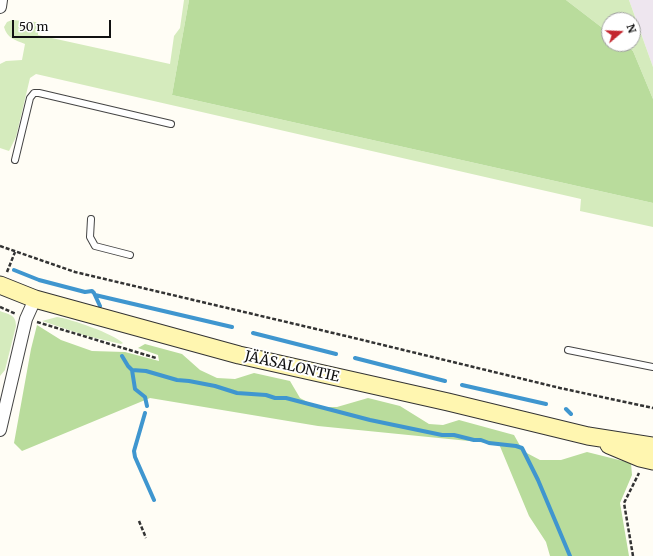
<!DOCTYPE html>
<html>
<head>
<meta charset="utf-8">
<style>
	body { margin:0 }
	#map { position:relative; width:653px; height:556px; overflow:hidden; background:#fffdf5; font-family:Merriweather,serif }
	canvas { display:block }
	.north { position:absolute; left:601px; top:12px; width:40px; height:40px; box-sizing:border-box; background:#fff; border:1px solid #a0a0a0; border-radius:50%; rotate:71deg; font-size:11px; font-weight:700; line-height:16px; text-align:center; color:#111 }
	.north::after { content:''; display:block; margin:auto; width:14px; height:18px; background:#c4262e; clip-path:polygon(50% 0,100% 100%,50% 72%,0 100%) }
	.scale { position:absolute; left:12px; top:20px; width:99px; height:18px; box-sizing:border-box; border:2px solid #111; border-top:0; padding-left:5px; font-size:12px; line-height:14px; white-space:nowrap; color:#111; -webkit-text-stroke:3px #fff; paint-order:stroke }
</style>
</head>
<body>
<div id="map">
<canvas width="653" height="556"></canvas>
<div class="north">N</div>
<div class="scale">50 m</div>
</div>
<script>
const context = document.querySelector('canvas').getContext('2d');
context.lineJoin = 'round';
function fillPath(path, color) { context.fillStyle = color; context.fill(path, 'evenodd'); }
function strokePath(path, color, width, dash) { context.strokeStyle = color; context.lineWidth = width; context.lineCap = dash ? 'butt' : 'round'; context.setLineDash(dash || []); context.stroke(path); }
function label(font, color, halo, rows, align = 'center') {
  context.font = font + ' Merriweather,serif'; context.lineWidth = 4; context.setLineDash([]); context.textBaseline = 'middle'; context.strokeStyle = halo; context.fillStyle = color; for (const [text, x, y, turn = 0] of rows) {
    context.save(); context.translate(x, y); context.rotate((+turn || 0) * Math.PI / 180); context.textAlign = isNaN(turn) ? turn : align; if (halo) context.strokeText(text, 0, 0); context.fillText(text, 0, 0); context.restore();
  }
}
fillPath(new Path2D(`
	M 629,0 L 653,0 L 653,67 Z`), '#eee6ef');
fillPath(new Path2D(`
	M 184,0 L 189,0 L 172,95 L 653,203 L 653,227 L 580,211 L 581,199 L 36,74 L 30,78 L 16,137 L 9,151 L 0,148 L 0,64 L 6,61 L 22,60 L 25,44 C 15,40 7,38 4,27 L 7,22 L 12,20 L 36,22 L 38,25 L 38,35 L 170,64 L 174,36 L 180,28 Z
	M 566,0 L 629,0 L 653,67 L 653,99 L 633,51 L 624,44 L 633,44 L 633,20 L 609,20 L 609,33 Z
	M 0,311 C 9,315 16,314 16,326 L 5,370 L 0,376 Z
	M 57,317 C 71,319 114,334 123,343 L 121,344 L 87,336 L 42,321 Z`), '#d5ebbd');
fillPath(new Path2D(`
	M 189,0 L 566,0 L 609,33 L 609,44 L 624,44 L 633,51 L 653,99 L 653,203 L 172,95 Z
	M 37,325 L 61,340 L 92,351 L 125,352 L 159,361 L 158,355 L 138,348 L 145,344 L 182,354 L 200,370 L 217,378 L 235,379 L 254,373 L 290,381 L 300,398 L 317,407 L 337,407 L 368,398 L 400,406 L 429,424 L 443,425 L 459,420 L 514,435 L 523,451 L 540,460 L 561,460 L 587,452 L 631,463 L 632,475 L 620,503 L 629,556 L 550,556 L 546,542 L 529,516 L 499,444 L 318,426 L 150,398 L 22,451 L 14,443 L 31,349 Z`), '#b9dc9c');
strokePath(new Path2D(`
	M 14,270 L 39,280 L 85,292 L 92,291 L 94,293 L 100,306
	M 95,295 L 232,327
	M 253,333 L 336,354
	M 122,356 L 128,366 L 132,370 L 135,389 L 145,397 L 147,406
	M 355,358 L 445,381
	M 132,370 L 146,371 L 177,380 L 189,381 L 215,386 L 237,393 L 266,395 L 275,398 L 286,398 L 370,420 L 442,435 L 454,435 L 474,440 L 481,440 L 489,443 L 516,446 L 522,448 L 538,480 L 570,556
	M 462,385 L 546,404
	M 566,409 L 571,414
	M 145,413 L 134,451 L 135,457 L 154,500`), '#3f96cf', 4);
const lane = new Path2D(`
	M 15,160 L 30,98 L 34,93 L 39,93 L 171,124
	M 91,219 L 90,237 L 95,246 L 130,255
	M 568,350 L 653,367`);
const street = new Path2D(`
	M 0,7 L 1,0
	M 0,430 L 26,319 L 35,299`);
const secondary = new Path2D(`
	M 0,285 L 35,299 L 239,355 L 448,402 L 588,436 L 653,446
	M 609,445 L 640,458 L 653,461`);
strokePath(lane, '#444', 8);
strokePath(street, '#444', 14);
strokePath(secondary, '#333', 19);
strokePath(new Path2D(`
	M 0,246 L 75,272 L 350,337 L 560,388 L 653,408
	M 7,272 L 15,252
	M 0,307 L 16,314
	M 37,322 L 156,358
	M 139,521 L 146,538
	M 633,556 L 624,503 L 639,473`), '#333', 2.5, [4, 2]);
strokePath(lane, '#fff', 6);
strokePath(street, '#fff', 12);
strokePath(secondary, '#fff6b0', 17);
label('14px', '#111', '#fff', [
	["JÄÄSALONTIE",292,367,13]
]);
</script>
</body>
</html>
